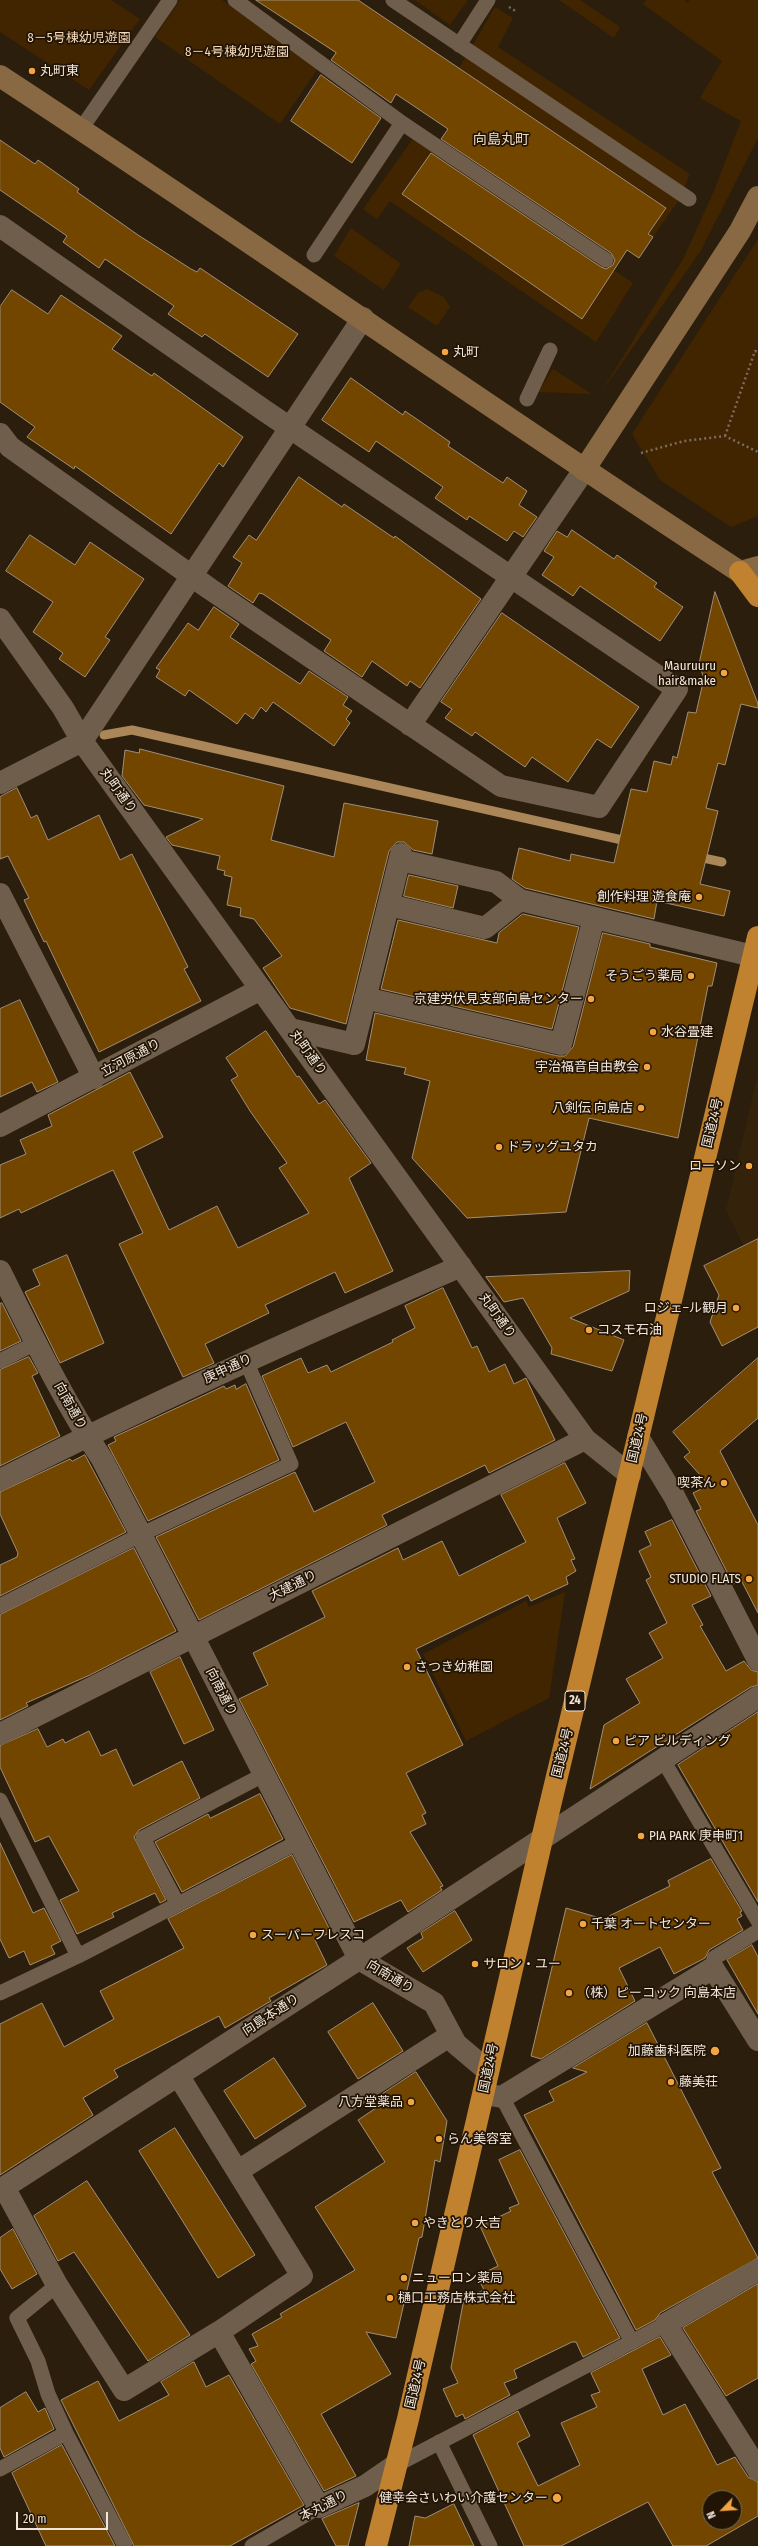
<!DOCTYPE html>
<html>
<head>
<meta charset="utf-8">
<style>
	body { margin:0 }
	#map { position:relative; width:758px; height:2546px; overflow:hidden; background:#2c1e0c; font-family:"Fira Sans Condensed",sans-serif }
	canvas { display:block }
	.north { position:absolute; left:702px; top:2490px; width:40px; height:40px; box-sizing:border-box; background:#221404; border:1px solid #74685a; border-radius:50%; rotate:245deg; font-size:11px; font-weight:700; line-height:16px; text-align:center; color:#f0e6db }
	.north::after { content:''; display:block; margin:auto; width:14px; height:18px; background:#f2a540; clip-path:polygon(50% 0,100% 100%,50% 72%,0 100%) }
	.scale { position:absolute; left:16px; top:2512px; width:92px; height:18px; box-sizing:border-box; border:2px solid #f0e6db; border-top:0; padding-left:5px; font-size:12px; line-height:14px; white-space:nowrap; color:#f0e6db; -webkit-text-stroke:3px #221404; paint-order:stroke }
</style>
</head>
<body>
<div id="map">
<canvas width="758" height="2546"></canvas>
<div class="north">N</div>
<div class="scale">20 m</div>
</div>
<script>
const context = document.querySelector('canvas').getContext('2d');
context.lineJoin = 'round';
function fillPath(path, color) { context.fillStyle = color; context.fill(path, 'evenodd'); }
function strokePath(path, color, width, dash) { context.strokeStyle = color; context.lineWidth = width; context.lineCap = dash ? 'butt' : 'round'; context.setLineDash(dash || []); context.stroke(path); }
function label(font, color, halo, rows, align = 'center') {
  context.font = font + ' "Fira Sans Condensed","Noto Sans JP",sans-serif'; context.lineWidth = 3.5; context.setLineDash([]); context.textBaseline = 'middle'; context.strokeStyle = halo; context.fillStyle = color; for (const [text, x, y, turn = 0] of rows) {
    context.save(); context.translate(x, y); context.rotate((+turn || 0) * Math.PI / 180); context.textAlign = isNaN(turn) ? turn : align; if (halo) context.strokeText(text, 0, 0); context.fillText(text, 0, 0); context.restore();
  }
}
fillPath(new Path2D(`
	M 758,1073 L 758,1275 L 726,1210 Z`), '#35220a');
fillPath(new Path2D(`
	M 0,0 L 111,0 L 140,19 L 89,90 L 0,32 Z
	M 180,0 L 222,0 L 319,67 L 280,124 L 155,37 Z
	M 415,0 L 468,0 L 450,25 Z
	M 559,0 L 580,0 L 620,27 L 614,38 Z
	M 646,0 L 684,0 L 688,3 L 690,0 L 758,0 L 758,138 L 700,252 L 600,394 L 683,259 L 714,191 L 741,121 L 700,98 L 722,61 L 643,4 Z
	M 495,7 L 513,18 L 498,47 L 690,174 L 679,200 L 653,237 L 648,234 L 666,207 L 459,68 Z
	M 415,136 L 633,283 L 596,342 L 390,201 L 377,219 L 363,209 Z
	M 351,228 L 401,264 L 384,290 L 334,256 Z
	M 758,239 L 758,516 L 731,527 L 660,480 L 632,434 Z
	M 427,289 L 444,297 L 450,307 L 437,326 L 408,307 L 418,293 Z
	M 553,369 L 592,394 L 538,392 Z
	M 565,1592 L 549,1698 L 466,1741 L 423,1654 L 526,1601 L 529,1607 Z`), '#402500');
strokePath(new Path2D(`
	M 104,735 L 132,730 L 631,842
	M 694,856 L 722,862`), '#aa8658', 9);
const building = new Path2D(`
	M 256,0 L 358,0 L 666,208 L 648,234 L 653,237 L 639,258 L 627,250 L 582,319 L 402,194 L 431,153 L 601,267 L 606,269 L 613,265 L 615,260 L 611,253 L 441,139 L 448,129 L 396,94 L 391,103 L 331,60 L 336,53 Z
	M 321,75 L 381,118 L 352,163 L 291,121 Z
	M 0,140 L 35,164 L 38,160 L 79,189 L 77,192 L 138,235 L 191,269 L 197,272 L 200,268 L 298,334 L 268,377 L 205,334 L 202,337 L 168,314 L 174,306 L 105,259 L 99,268 L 63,242 L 67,236 L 0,190 Z
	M 12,290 L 48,314 L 61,295 L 122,336 L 112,349 L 152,376 L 154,373 L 243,437 L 223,467 L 219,463 L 171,534 L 75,466 L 74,469 L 27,437 L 35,427 L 0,402 L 0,307 Z
	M 351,378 L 403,415 L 405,411 L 450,442 L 448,446 L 503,483 L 507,477 L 527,491 L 519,505 L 537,517 L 523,537 L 514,531 L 507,541 L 469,516 L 467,520 L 435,498 L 443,487 L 376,441 L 369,452 L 322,420 Z
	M 299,477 L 342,507 L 344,504 L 394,538 L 395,536 L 481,599 L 420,688 L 410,681 L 407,686 L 372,661 L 362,677 L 324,651 L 331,640 L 263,594 L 259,593 L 253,603 L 228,586 L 242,563 L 233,557 L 249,535 L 256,540 Z
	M 572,530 L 614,559 L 617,555 L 657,583 L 654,587 L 683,607 L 660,641 L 580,586 L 573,596 L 542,575 L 554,557 L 544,551 L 557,531 L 567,537 Z
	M 30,535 L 75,565 L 90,542 L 144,579 L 105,637 L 110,640 L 85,677 L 59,659 L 63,653 L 33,632 L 53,602 L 6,571 Z
	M 715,592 L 758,704 L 758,708 L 741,704 L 725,765 L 718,763 L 706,808 L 718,811 L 700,884 L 730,891 L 724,916 L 657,901 L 654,919 L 525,888 L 512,879 L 519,848 L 570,861 L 571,854 L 614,863 L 631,789 L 647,792 L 654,761 L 671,765 L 673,756 L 677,758 L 688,712 L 696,713 L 704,678 L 699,665 Z
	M 214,607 L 239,624 L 230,637 L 300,684 L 309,671 L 348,697 L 343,705 L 352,711 L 346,719 L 350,723 L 334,746 L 273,702 L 266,712 L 261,707 L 253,719 L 245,713 L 237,724 L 189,690 L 185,696 L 156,677 L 160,670 L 156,668 L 188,623 L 198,630 Z
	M 502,613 L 639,707 L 611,748 L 597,739 L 568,782 L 532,757 L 525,767 L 475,732 L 472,736 L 445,718 L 452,709 L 441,702 Z
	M 140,749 L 284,786 L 271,840 L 334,857 L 344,803 L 438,821 L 432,854 L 413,850 L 404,842 L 397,842 L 389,851 L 346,1024 L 290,1008 L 263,968 L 282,956 L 254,919 L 240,916 L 241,908 L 227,905 L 232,877 L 224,875 L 225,871 L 217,869 L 220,856 L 172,845 L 166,837 L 203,819 L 144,805 L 122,776 L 125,750 L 139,753 Z
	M 17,788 L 31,818 L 37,815 L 48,840 L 99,815 L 120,860 L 132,854 L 188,967 L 184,969 L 201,1001 L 99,1052 L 46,941 L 44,942 L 24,900 L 29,898 L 8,856 L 0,859 L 0,797 Z
	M 409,875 L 458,886 L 453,908 L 404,896 Z
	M 523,914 L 579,927 L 552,1029 L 381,989 L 398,920 L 497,943 L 499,933 Z
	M 603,933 L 650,944 L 650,947 L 717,963 L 712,986 L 708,986 L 678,1138 L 589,1118 L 566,1212 L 467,1218 L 412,1158 L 430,1081 L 404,1074 L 406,1068 L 366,1060 L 375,1013 L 558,1056 L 565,1056 L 573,1047 Z
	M 20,1000 L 58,1082 L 37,1092 L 32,1082 L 0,1097 L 0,1009 Z
	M 266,1031 L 297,1077 L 299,1076 L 319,1104 L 325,1100 L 371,1163 L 349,1178 L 393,1271 L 345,1293 L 335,1272 L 265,1305 L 269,1313 L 205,1344 L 214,1363 L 183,1377 L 119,1244 L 143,1233 L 113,1170 L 21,1213 L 19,1209 L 0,1218 L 0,1165 L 26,1154 L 20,1140 L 52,1126 L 48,1115 L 130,1072 L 163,1137 L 133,1152 L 169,1230 L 217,1206 L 238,1248 L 309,1213 L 279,1168 L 287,1163 L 250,1111 L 231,1080 L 238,1076 L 226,1058 Z
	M 758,1239 L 758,1327 L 722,1346 L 710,1322 L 719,1295 L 704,1266 Z
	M 67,1255 L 104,1343 L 60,1363 L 25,1292 L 40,1285 L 33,1270 Z
	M 630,1271 L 629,1291 L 570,1318 L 624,1340 L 612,1371 L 551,1354 L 552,1348 L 523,1298 L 504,1302 L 486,1277 Z
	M 443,1288 L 472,1348 L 477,1346 L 489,1372 L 505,1364 L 514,1384 L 526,1378 L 555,1440 L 489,1473 L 485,1465 L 382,1515 L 387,1525 L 199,1620 L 156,1537 L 295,1472 L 314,1512 L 375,1482 L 346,1422 L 293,1447 L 262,1376 L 301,1358 L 308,1373 L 327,1365 L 331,1372 L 393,1342 L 392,1340 L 415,1328 L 405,1306 Z
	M 2,1303 L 21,1341 L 0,1351 L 0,1304 Z
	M 29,1357 L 38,1373 L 32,1376 L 60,1436 L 0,1466 L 0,1370 Z
	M 758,1358 L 758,1418 L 720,1451 L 758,1525 L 758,1613 L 741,1580 L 733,1584 L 696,1511 L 701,1509 L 693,1493 L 709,1485 L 684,1457 L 690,1452 L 673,1432 Z
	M 246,1384 L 279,1460 L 148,1521 L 108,1445 L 116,1441 L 114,1437 L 224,1386 L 226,1389 L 235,1385 L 236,1389 Z
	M 85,1455 L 126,1532 L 0,1596 L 0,1565 L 17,1557 L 18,1553 L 0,1514 L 0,1492 L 70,1459 L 72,1461 Z
	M 565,1463 L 586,1503 L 557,1518 L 575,1559 L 571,1560 L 576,1571 L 566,1577 L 568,1584 L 531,1601 L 528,1595 L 416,1649 L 463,1745 L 406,1773 L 426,1813 L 422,1815 L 426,1824 L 410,1832 L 443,1886 L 440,1887 L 442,1890 L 408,1912 L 401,1900 L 354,1922 L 239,1699 L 268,1685 L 253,1653 L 325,1617 L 312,1591 L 398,1548 L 403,1560 L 442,1541 L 459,1576 L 526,1542 L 501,1495 Z
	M 672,1520 L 711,1596 L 692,1605 L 703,1625 L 700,1626 L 726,1671 L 744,1661 L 751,1670 L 758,1672 L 758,1685 L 751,1687 L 590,1789 L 604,1725 L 640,1703 L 626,1679 L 663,1658 L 649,1633 L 667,1623 L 646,1580 L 651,1577 L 639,1551 L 651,1545 L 645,1532 Z
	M 134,1548 L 176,1631 L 90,1675 L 26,1703 L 28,1706 L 0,1720 L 0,1615 Z
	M 180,1657 L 214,1730 L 184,1744 L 150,1672 Z
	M 758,1712 L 758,1902 L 678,1765 Z
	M 38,1729 L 47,1747 L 63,1739 L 65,1743 L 89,1731 L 101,1756 L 116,1749 L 133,1786 L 182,1761 L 200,1798 L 139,1830 L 134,1837 L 166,1900 L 160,1903 L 155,1893 L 112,1913 L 114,1917 L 77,1934 L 60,1900 L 79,1891 L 49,1836 L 35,1842 L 0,1767 L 0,1746 Z
	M 260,1794 L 283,1839 L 182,1892 L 155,1842 L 208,1814 L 210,1818 Z
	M 0,1843 L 33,1913 L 44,1908 L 61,1941 L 51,1946 L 55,1954 L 30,1965 L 24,1951 L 9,1958 L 0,1939 Z
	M 292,1855 L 331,1932 L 315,1940 L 327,1965 L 269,1998 L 271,2001 L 225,2028 L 219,2016 L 114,2070 L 118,2077 L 83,2098 L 93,2115 L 0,2175 L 0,2024 L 42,2003 L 64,2047 L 114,2019 L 100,1991 L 184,1948 L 168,1919 Z
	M 711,1859 L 742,1911 L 740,1912 L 742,1916 L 737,1919 L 743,1930 L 709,1950 L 705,1958 L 674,1974 L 660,1947 L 619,1968 L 635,2001 L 541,2059 L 531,2056 L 566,1908 L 603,1919 L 670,1886 L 668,1881 Z
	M 455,1911 L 472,1940 L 423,1972 L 407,1948 L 423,1938 L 421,1933 Z
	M 752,1945 L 758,1957 L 758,2014 L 727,1960 Z
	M 373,2003 L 403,2051 L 358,2079 L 328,2032 Z
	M 647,2023 L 721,2168 L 712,2172 L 758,2258 L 660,2313 L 655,2320 L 636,2330 L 524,2115 L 554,2101 L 549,2091 L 587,2072 L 573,2068 Z
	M 274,2058 L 306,2106 L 255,2139 L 224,2091 Z
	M 416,2072 L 447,2121 L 440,2162 L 435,2160 L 422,2237 L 419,2238 L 396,2338 L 366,2332 L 391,2374 L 321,2414 L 356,2476 L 324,2491 L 251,2364 L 256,2361 L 249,2349 L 258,2346 L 252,2334 L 282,2317 L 280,2314 L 355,2270 L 315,2207 L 385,2162 L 358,2120 L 376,2108 L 372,2101 Z
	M 175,2128 L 255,2255 L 218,2278 L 139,2151 Z
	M 520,2150 L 620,2338 L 583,2357 L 576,2342 L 572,2342 L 514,2370 L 517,2378 L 504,2383 L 510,2395 L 465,2419 L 463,2414 L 456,2417 L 443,2389 L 458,2383 L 451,2368 L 464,2298 L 484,2290 L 477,2276 L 498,2266 L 480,2226 L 511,2211 L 509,2208 L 519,2204 L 499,2160 Z
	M 87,2181 L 190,2335 L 148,2361 L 74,2252 L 58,2261 L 34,2216 Z
	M 13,2229 L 37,2274 L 12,2289 L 0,2269 L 0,2238 Z
	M 758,2284 L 758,2378 L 726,2396 L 683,2328 Z
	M 660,2337 L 671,2355 L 642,2369 L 663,2415 L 685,2404 L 717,2465 L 735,2457 L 748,2477 L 758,2482 L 758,2516 L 706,2546 L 673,2546 L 648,2502 L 561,2546 L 524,2546 L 473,2435 L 518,2411 L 530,2436 L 517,2443 L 538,2486 L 580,2465 L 561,2423 L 597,2407 L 591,2395 L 600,2392 L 591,2373 ZM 710,2498 L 734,2498 L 734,2522 L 710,2522 Z
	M 194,2362 L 206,2387 L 229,2375 L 304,2505 L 230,2546 L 134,2546 L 61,2400 L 98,2381 L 119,2421 L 169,2395 L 161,2382 Z
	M 26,2392 L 38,2412 L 45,2408 L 54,2429 L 4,2457 L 0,2448 L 0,2408 Z
	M 62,2445 L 115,2546 L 46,2546 L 12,2473 Z
	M 359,2503 L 348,2546 L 336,2546 L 322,2519 Z
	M 454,2504 L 474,2546 L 409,2546 L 415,2516 L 425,2518 Z`);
fillPath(building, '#734600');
strokePath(building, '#a08e7a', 1);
strokePath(new Path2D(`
	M 509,7 L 517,12
	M 725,436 L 755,351 L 758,352
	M 641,453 L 684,441 L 725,436 L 758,452`), '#7a6d5e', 2.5, [2, 3]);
strokePath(new Path2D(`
	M 235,0 L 402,123 L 606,260
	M 393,0 L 689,199
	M 459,45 L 488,0
	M 81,129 L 170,0
	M 314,255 L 402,123
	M 527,399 L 550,350
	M 0,1361 L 36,1343
	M 0,1606 L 140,1535 L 291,1464 L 246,1361
	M 663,1760 L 758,1921
	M 0,1800 L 78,1956
	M 177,1903 L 143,1838 L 263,1775
	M 713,1968 L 714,1958 L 758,1931
	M 0,1993 L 78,1956 L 298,1842
	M 502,2097 L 632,2342
	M 57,2285 L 17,2318 L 38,2361 L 48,2394 L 66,2433 L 125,2546
	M 439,2442 L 490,2546
	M 394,2466 L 666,2324
	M 0,2469 L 66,2433
	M 252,2546 L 319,2507`), '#6f5e4b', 15);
strokePath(new Path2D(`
	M 0,226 L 265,411 L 677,689 L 599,807 L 501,786 L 210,589 L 10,447 L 0,434
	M 0,619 L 63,708 L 82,741 L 585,1439 L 630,1475
	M 410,725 L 584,470
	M 0,783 L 82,741 L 363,318
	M 400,860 L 496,882 L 520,900
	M 0,894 L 94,1078
	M 389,905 L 485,928 L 520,900 L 753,956
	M 365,998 L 561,1044 L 594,918
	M 290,1029 L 354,1044 L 401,854
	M 0,1126 L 261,989
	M 0,1271 C 32,1335 63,1400 102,1459 L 359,1959 L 434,2003 L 456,2044 L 488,2071
	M 638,1437 L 674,1496 L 758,1660
	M 0,1480 C 151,1403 306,1334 461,1266
	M 0,1734 L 585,1439
	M 178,2075 L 302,2276 L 219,2332
	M 484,2094 L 502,2097 L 713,1968 L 758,2040
	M 238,2171 L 451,2035
	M 4,2187 L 57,2285 L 124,2390 L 219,2332 L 319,2507 L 365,2486 L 394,2466
	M 0,2190 L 359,1959 L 758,1697
	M 758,2270 L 666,2324 L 758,2470`), '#6f5e4b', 22);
strokePath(new Path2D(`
	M 0,76 C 249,239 491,410 740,572 L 758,567
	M 584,470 L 740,231 L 758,197`), '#886943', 22);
strokePath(new Path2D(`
	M 740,572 L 758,596
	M 376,2546 L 408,2419 L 542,1839 L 758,937`), '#c1822f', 22);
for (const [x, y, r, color] of [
	[32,71,4,"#f2a540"],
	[445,352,4,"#f2a540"],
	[724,673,4,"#f2a540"],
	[699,897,4,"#f2a540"],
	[691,976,4,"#f2a540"],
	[591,999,4,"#f2a540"],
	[653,1032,4,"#f2a540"],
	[647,1067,4,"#f2a540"],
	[641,1108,4,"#f2a540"],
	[499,1147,4,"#f2a540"],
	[749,1166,4,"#f2a540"],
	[736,1308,4,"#f2a540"],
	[589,1330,4,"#f2a540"],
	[724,1483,4,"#f2a540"],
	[749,1579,4,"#f2a540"],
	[407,1667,4,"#f2a540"],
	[616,1741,4,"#f2a540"],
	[641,1836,4,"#f2a540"],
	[583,1924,4,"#f2a540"],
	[253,1935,4,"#f2a540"],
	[475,1964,4,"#f2a540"],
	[569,1993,4,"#f2a540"],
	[715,2051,5,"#f2a540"],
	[671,2082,4,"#f2a540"],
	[411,2102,4,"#f2a540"],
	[439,2139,4,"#f2a540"],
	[415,2223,4,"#f2a540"],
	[404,2278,4,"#f2a540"],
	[390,2298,4,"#f2a540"],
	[557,2498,5,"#f2a540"]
]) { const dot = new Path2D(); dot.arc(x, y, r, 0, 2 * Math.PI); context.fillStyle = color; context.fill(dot); strokePath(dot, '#221404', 1.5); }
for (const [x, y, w] of [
	[575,1701,20]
]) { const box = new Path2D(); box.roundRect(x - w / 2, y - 10, w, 20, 3); context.fillStyle = '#221404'; context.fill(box); strokePath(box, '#f0e6db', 1); }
label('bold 12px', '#f0e6db', null, [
	["24",575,1701]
]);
label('13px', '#f6dabc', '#221404', [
	["8－5号棟幼児遊園",79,38],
	["8－4号棟幼児遊園",237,52]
]);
label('13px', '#f0e6db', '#221404', [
	["丸町東",40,71],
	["丸町",453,352],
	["Mauruuru",716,666,"right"],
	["hair&make",716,681,"right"],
	["創作料理 遊食庵",691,897,"right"],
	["そうごう薬局",683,976,"right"],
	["京建労伏見支部向島センター",583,999,"right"],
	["水谷畳建",661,1032],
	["宇治福音自由教会",639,1067,"right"],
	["八剣伝 向島店",633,1108,"right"],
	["ドラッグユタカ",507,1147],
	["ローソン",741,1166,"right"],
	["ロジェ―ル観月",728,1308,"right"],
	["コスモ石油",597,1330],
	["喫茶ん",716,1483,"right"],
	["STUDIO FLATS",741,1579,"right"],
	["さつき幼稚園",415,1667],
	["ピア ビルディング",624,1741],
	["PIA PARK 庚申町1",649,1836],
	["千葉 オートセンター",591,1924],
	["スーパーフレスコ",261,1935],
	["サロン・ユー",483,1964],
	["（株）ピーコック 向島本店",577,1993],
	["加藤歯科医院",706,2051,"right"],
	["藤美荘",679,2082],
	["八方堂薬品",403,2102,"right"],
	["らん美容室",447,2139],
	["やきとり大吉",423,2223],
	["ニューロン薬局",412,2278],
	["樋口工務店株式会社",398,2298],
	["健幸会さいわい介護センター",548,2498,"right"]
], 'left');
label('13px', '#f0e6db', '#221404', [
	["丸町通り",118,791,54],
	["丸町通り",308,1053,54],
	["立河原通り",131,1058,-28],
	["国道24号",713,1123,-77],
	["丸町通り",497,1316,54],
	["庚申通り",228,1369,-25],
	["向南通り",70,1406,61],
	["国道24号",638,1438,-77],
	["大建通り",293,1586,-27],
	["向南通り",221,1692,63],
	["国道24号",563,1753,-76],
	["向南通り",390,1977,31],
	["向島本通り",271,2015,-33],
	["国道24号",489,2068,-78],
	["国道24号",416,2384,-77],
	["本丸通り",324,2506,-27]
]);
label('14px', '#edd9c3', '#221404', [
	["向島丸町",501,140]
]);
</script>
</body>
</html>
